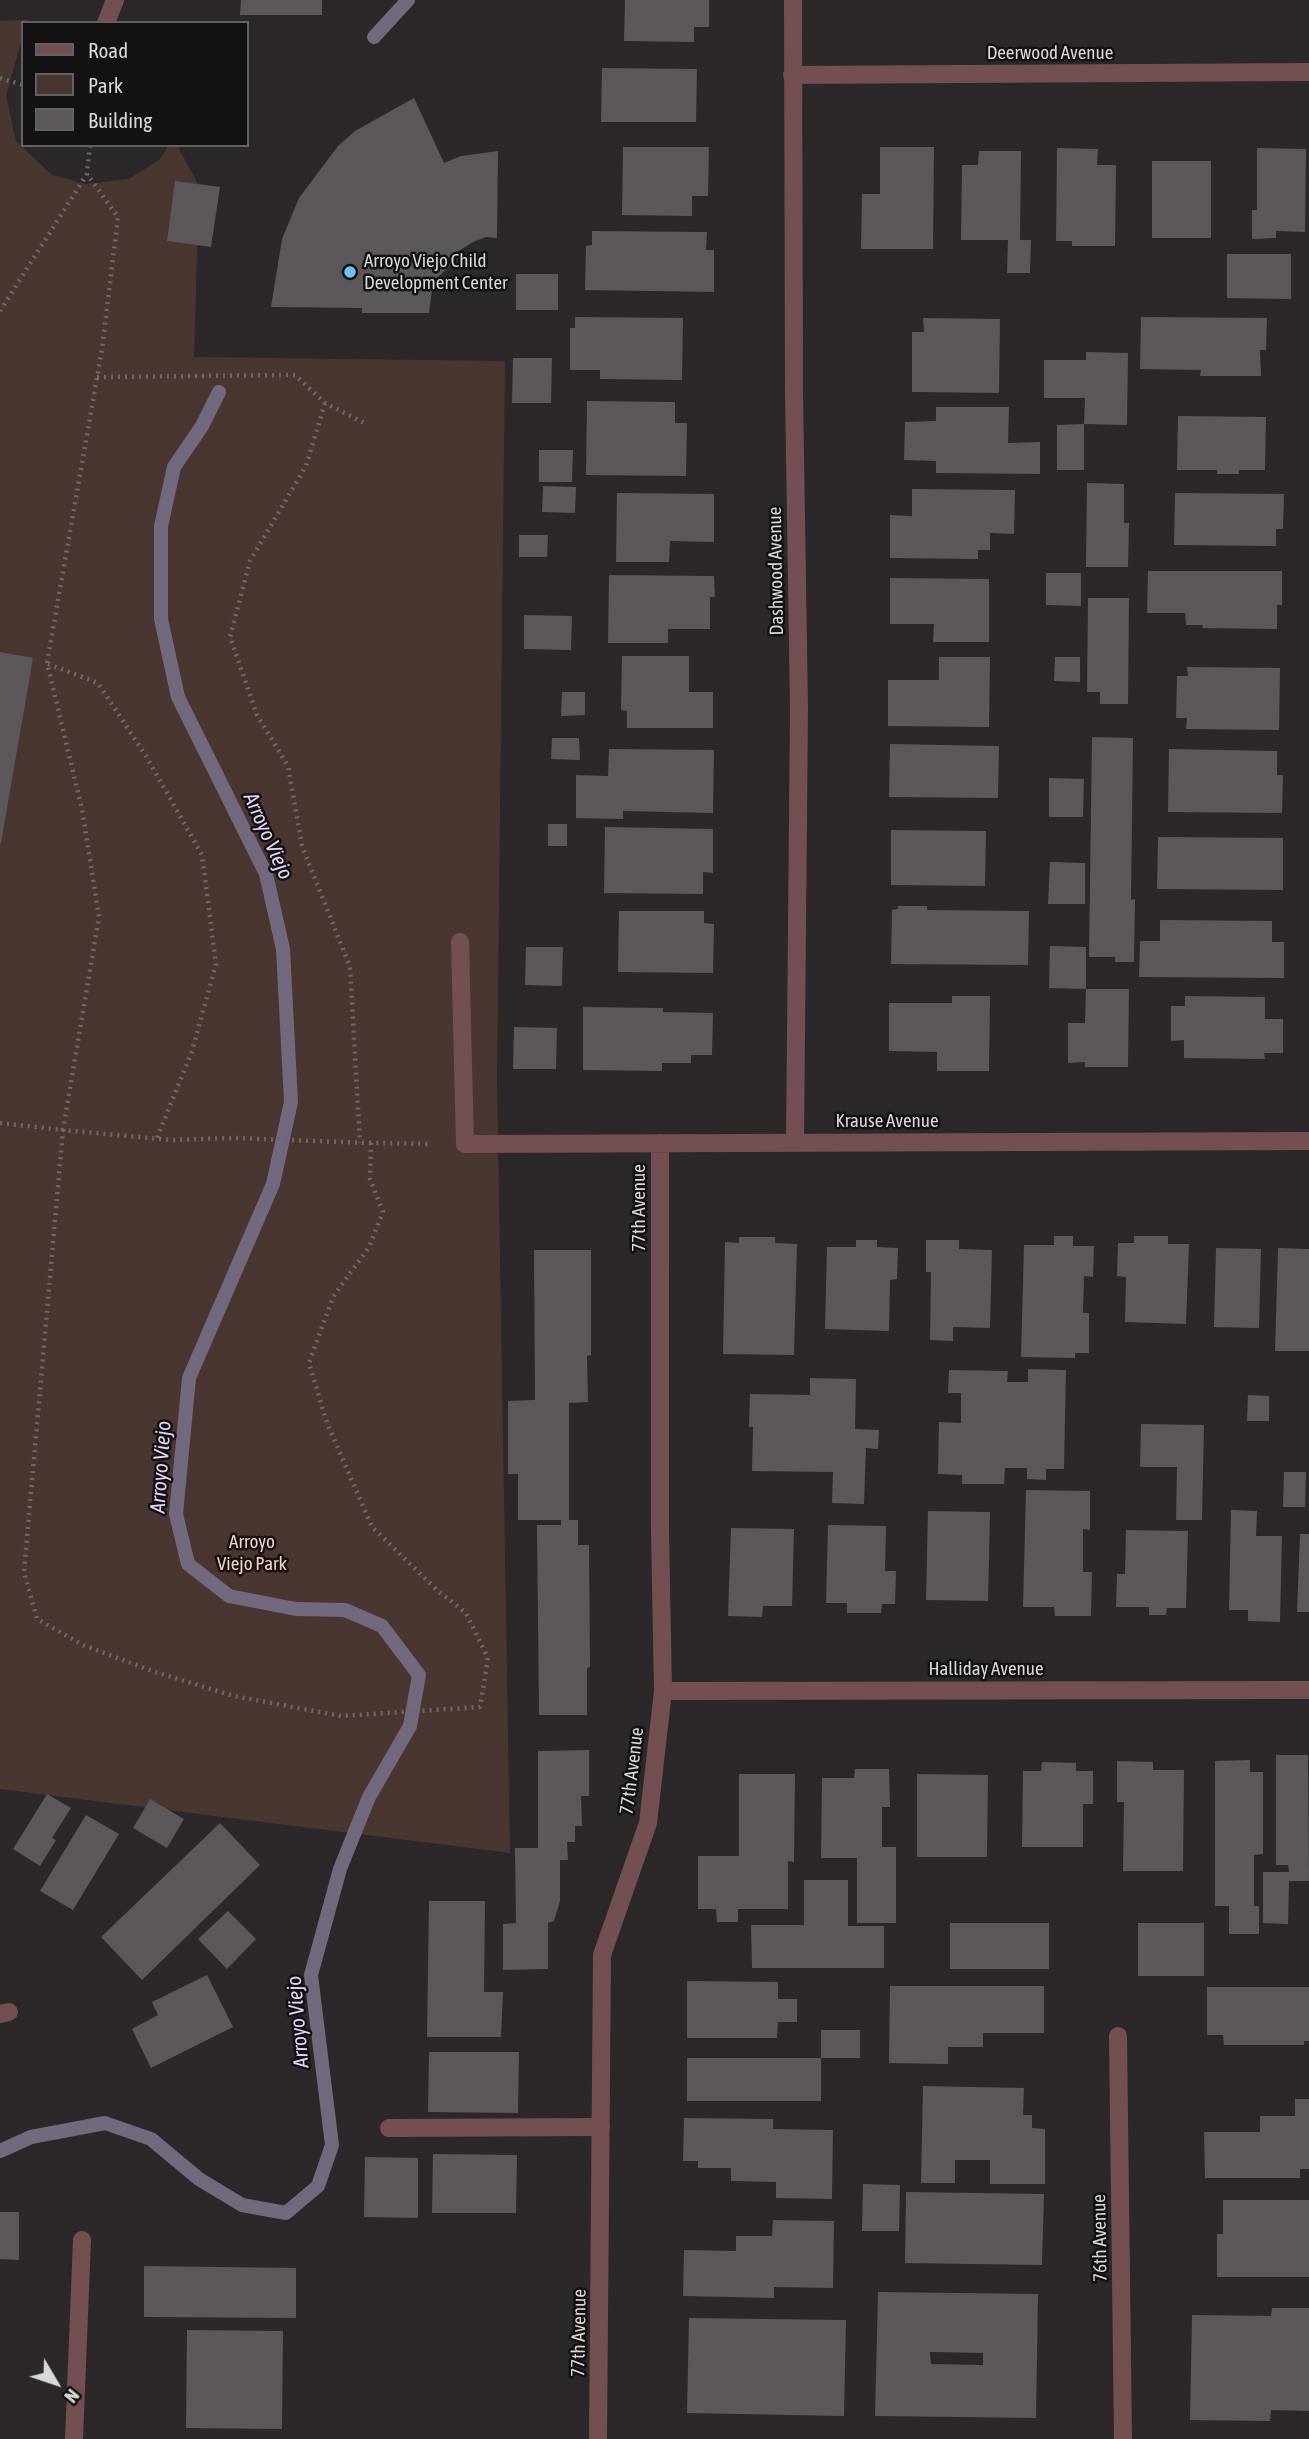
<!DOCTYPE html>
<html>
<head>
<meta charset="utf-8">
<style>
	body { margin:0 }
	#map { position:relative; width:1309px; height:2439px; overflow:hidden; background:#2c2729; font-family:"Asap Condensed",sans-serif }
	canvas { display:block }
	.legend { position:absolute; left:21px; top:21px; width:228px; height:126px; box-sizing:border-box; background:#131112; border:2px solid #636061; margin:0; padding:9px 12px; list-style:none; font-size:21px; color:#dad7d8 }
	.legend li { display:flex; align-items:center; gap:14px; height:35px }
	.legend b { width:35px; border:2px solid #636061 }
	.north { position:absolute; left:21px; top:2348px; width:70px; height:70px; -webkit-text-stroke:5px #131112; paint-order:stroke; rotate:129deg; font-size:19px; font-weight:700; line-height:28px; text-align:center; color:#dad7d8 }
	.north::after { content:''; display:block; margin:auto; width:24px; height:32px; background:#dad7d8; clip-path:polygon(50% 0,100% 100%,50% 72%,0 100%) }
</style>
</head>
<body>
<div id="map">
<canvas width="1309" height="2439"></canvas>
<ul class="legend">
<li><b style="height:9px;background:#744f52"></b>Road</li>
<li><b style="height:19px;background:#4a3631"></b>Park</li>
<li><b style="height:19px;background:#5c575b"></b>Building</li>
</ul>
<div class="north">N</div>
</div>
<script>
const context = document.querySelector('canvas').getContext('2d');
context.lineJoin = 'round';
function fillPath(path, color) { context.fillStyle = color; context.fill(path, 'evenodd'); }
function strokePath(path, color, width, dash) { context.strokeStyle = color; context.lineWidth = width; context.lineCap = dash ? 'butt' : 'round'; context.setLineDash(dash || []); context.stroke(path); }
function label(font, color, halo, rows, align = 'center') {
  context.font = font + ' "Asap Condensed",sans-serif'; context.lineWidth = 5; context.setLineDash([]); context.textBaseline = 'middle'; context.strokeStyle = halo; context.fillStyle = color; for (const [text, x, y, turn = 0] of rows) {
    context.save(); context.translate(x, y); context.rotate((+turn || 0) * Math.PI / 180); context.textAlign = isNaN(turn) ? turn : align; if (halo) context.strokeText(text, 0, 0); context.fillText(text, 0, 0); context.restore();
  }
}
fillPath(new Path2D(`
	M 27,20 L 26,23 L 23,23 L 23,35 L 6,96 L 16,141 L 52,175 L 85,184 L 129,179 L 160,159 L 169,145 L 177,145 L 199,186 L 194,357 L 505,361 L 497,1079 L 510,1853 L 0,1789 L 0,21 Z`), '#4a3631');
strokePath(new Path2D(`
	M 374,37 L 408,0
	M 0,2151 L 31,2137 L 105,2123 L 151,2139 L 199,2179 L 242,2205 L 286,2213 L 318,2186 L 332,2145 L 311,1975 L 340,1869 L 369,1797 L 410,1726 L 419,1675 L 382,1626 L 345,1610 L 296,1609 L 229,1596 L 188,1564 L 176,1514 L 189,1378 L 273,1184 L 291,1102 L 283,949 L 266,874 L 178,697 L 161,619 L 161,526 L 174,467 L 202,426 L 219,392`), '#73697e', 14);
fillPath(new Path2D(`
	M 241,0 L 322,0 L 322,15 L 240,15 Z
	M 625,0 L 709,0 L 709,27 L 694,27 L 694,42 L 624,41 Z
	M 602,68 L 697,69 L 696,122 L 601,122 Z
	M 414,98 L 444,163 L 461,156 L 498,151 L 497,238 L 486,237 L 473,242 L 451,256 L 455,261 L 433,282 L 429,313 L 362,313 L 362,308 L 271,307 L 282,239 L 299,198 L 338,146 L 355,131 Z
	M 623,147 L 709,147 L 708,196 L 692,196 L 692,216 L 622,215 Z
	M 880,147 L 934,147 L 933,249 L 861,249 L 862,194 L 880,194 Z
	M 1057,148 L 1098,149 L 1097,165 L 1116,165 L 1115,246 L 1072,246 L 1072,241 L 1056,241 Z
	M 1257,148 L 1306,149 L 1305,232 L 1276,231 L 1276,238 L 1252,239 L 1252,210 L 1257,210 Z
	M 979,151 L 1021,151 L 1020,240 L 1031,240 L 1030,273 L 1007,273 L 1008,240 L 961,240 L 962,165 L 978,165 Z
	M 1152,161 L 1211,161 L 1211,238 L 1152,238 Z
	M 175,181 L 220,187 L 211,247 L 167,241 Z
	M 592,231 L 707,232 L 706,250 L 714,250 L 714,292 L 585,290 L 586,246 L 592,245 Z
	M 1227,254 L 1291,254 L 1291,299 L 1227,298 Z
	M 516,274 L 558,274 L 558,310 L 516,310 Z
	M 575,317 L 683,318 L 682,380 L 600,379 L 600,370 L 570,370 L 570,328 L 575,328 Z
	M 1141,317 L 1267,318 L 1266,350 L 1260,350 L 1261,376 L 1200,376 L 1201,370 L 1140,369 Z
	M 923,318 L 1000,319 L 999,393 L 912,392 L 912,332 L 924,332 Z
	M 1086,352 L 1128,353 L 1127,425 L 1084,424 L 1084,470 L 1057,470 L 1057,425 L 1084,424 L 1085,398 L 1044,398 L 1044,360 L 1086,360 Z
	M 513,358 L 552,358 L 551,403 L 512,403 Z
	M 587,401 L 675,402 L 675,423 L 687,423 L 686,476 L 586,475 Z
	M 936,407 L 1009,407 L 1008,443 L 1040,442 L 1040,474 L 936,473 L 936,461 L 904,460 L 905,422 L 936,421 Z
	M 1178,416 L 1266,417 L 1265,470 L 1239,470 L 1239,474 L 1217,474 L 1217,470 L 1177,470 Z
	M 539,450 L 573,450 L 572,482 L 539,482 Z
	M 1087,483 L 1124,484 L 1124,523 L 1129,523 L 1128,567 L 1086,567 Z
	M 543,486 L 576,487 L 575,513 L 542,512 Z
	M 912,489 L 1015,490 L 1014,534 L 990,533 L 990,550 L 978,550 L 978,559 L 890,558 L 890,515 L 912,516 Z
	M 617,493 L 714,494 L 714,542 L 670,541 L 669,562 L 616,562 Z
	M 1175,493 L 1284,494 L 1283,529 L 1276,529 L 1276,546 L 1174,545 Z
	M 519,535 L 548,535 L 547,557 L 519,557 Z
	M 1148,571 L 1282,571 L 1282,605 L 1277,605 L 1277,629 L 1202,628 L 1203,625 L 1186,625 L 1185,613 L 1147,613 Z
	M 1046,573 L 1081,573 L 1081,606 L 1046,605 Z
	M 609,575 L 714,576 L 715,597 L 710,597 L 710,629 L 668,629 L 668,643 L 608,643 Z
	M 890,578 L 989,579 L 989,642 L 933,642 L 934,624 L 890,624 Z
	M 1088,598 L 1129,598 L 1128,704 L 1100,704 L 1100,692 L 1087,692 Z
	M 524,615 L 572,616 L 571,650 L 524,649 Z
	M 0,652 L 33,658 L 1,843 L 0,843 Z
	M 622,656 L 689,656 L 689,692 L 713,692 L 713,728 L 627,728 L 627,711 L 621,710 Z
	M 939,657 L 990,657 L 989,727 L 888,726 L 888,680 L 939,680 Z
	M 1055,657 L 1080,657 L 1080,682 L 1054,681 Z
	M 1187,667 L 1280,668 L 1279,730 L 1186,729 L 1187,718 L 1176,718 L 1177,676 L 1188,676 Z
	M 562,692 L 585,692 L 585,715 L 561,716 Z
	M 1092,737 L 1133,738 L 1131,900 L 1135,899 L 1134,962 L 1115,962 L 1115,957 L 1089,957 Z
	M 552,738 L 579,738 L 580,760 L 551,759 Z
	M 890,744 L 999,746 L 998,798 L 889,797 Z
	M 609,749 L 714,750 L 713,813 L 623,811 L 623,819 L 576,818 L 576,775 L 608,776 Z
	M 1169,749 L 1277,751 L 1277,775 L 1283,775 L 1282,813 L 1168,812 Z
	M 1049,778 L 1084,779 L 1083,817 L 1049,817 Z
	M 548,824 L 567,824 L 567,846 L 548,846 Z
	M 605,827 L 713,829 L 713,873 L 703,872 L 703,894 L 604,893 Z
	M 891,830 L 986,831 L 985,886 L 891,885 Z
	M 1158,837 L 1283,838 L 1283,890 L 1157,889 Z
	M 1050,862 L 1085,863 L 1085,904 L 1048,904 Z
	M 898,906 L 927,906 L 927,910 L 1029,911 L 1028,965 L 891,964 L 892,910 L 898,909 Z
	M 619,911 L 704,911 L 704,923 L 714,924 L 713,973 L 618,972 Z
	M 1160,920 L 1272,921 L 1272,942 L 1284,942 L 1284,978 L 1139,977 L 1140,941 L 1160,941 Z
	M 1050,946 L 1086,947 L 1086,989 L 1049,988 Z
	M 526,947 L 563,947 L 562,986 L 525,985 Z
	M 1086,989 L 1129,989 L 1128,1067 L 1085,1067 L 1085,1062 L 1068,1063 L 1068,1023 L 1085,1023 Z
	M 952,996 L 990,996 L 989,1071 L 937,1071 L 937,1052 L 889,1051 L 889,1003 L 952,1003 Z
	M 1185,996 L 1265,997 L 1265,1019 L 1283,1019 L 1283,1053 L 1264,1053 L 1265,1059 L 1184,1058 L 1184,1040 L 1171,1041 L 1171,1006 L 1185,1006 Z
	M 583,1007 L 663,1008 L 663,1012 L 713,1013 L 712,1055 L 691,1055 L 691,1063 L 662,1063 L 662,1071 L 583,1070 Z
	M 514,1027 L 557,1028 L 556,1069 L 513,1069 Z
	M 1054,1236 L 1073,1236 L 1073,1246 L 1094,1246 L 1093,1277 L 1084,1276 L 1083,1313 L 1089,1313 L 1089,1353 L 1075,1353 L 1075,1358 L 1021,1357 L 1024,1245 L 1054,1245 Z
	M 1134,1236 L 1168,1236 L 1168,1244 L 1189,1244 L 1186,1324 L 1125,1322 L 1126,1277 L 1117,1276 L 1118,1243 L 1134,1243 Z
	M 739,1237 L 775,1237 L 775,1243 L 797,1244 L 794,1355 L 723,1354 L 725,1242 L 739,1243 Z
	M 856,1240 L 877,1240 L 877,1247 L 898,1248 L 897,1279 L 890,1280 L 889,1331 L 825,1329 L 827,1247 L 856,1247 Z
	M 926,1240 L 959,1240 L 959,1249 L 992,1250 L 990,1328 L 953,1327 L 953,1341 L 930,1340 L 931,1272 L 926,1272 Z
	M 1216,1248 L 1261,1249 L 1259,1328 L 1214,1327 Z
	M 1278,1248 L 1309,1249 L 1309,1351 L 1275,1351 Z
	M 534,1250 L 591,1250 L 591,1355 L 587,1356 L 588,1402 L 569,1403 L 569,1520 L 578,1520 L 578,1545 L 589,1545 L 590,1667 L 587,1668 L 587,1715 L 539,1715 L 537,1525 L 561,1525 L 561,1520 L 518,1520 L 518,1474 L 508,1474 L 508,1401 L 535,1400 Z
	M 1028,1369 L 1066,1370 L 1064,1469 L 1046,1469 L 1046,1480 L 1027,1479 L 1027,1468 L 1005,1468 L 1004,1484 L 962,1484 L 962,1475 L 938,1474 L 939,1422 L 961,1423 L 961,1393 L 948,1393 L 949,1370 L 1008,1371 L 1007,1382 L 1028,1382 Z
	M 810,1378 L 856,1379 L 855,1429 L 879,1430 L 878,1449 L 866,1448 L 864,1504 L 832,1503 L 833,1472 L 752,1471 L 753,1427 L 749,1427 L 750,1394 L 810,1395 Z
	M 1248,1395 L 1269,1396 L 1269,1421 L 1247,1421 Z
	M 1141,1424 L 1204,1425 L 1202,1520 L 1176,1520 L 1177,1467 L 1140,1467 Z
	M 1284,1472 L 1306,1472 L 1305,1507 L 1283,1507 Z
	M 1026,1490 L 1090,1491 L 1090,1530 L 1083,1529 L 1083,1572 L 1092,1572 L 1091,1616 L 1055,1616 L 1054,1607 L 1023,1607 Z
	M 1231,1510 L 1257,1511 L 1256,1536 L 1282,1536 L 1280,1622 L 1248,1621 L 1248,1610 L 1229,1610 Z
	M 928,1511 L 990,1512 L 988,1601 L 926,1600 Z
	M 828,1525 L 886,1526 L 885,1571 L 896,1571 L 895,1604 L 882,1604 L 881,1613 L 847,1613 L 847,1603 L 826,1603 Z
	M 731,1528 L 794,1529 L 792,1606 L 763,1606 L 762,1617 L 728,1616 Z
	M 1126,1530 L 1188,1531 L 1186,1608 L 1167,1608 L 1166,1615 L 1149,1615 L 1149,1607 L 1116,1607 L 1117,1574 L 1125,1574 Z
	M 1300,1534 L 1309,1534 L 1309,1612 L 1297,1612 Z
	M 589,1750 L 589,1796 L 581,1796 L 582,1826 L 575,1826 L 575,1842 L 567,1842 L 568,1860 L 560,1860 L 560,1901 L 554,1921 L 548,1923 L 548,1969 L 503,1970 L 503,1924 L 516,1923 L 515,1848 L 538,1848 L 538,1751 Z
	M 1276,1755 L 1308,1755 L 1309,1881 L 1289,1881 L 1288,1924 L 1263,1923 L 1263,1872 L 1289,1872 L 1288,1865 L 1276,1865 Z
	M 1250,1760 L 1250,1772 L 1263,1772 L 1263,1854 L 1254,1855 L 1254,1906 L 1259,1906 L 1259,1934 L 1229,1934 L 1229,1906 L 1215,1906 L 1215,1761 Z
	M 1117,1761 L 1153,1762 L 1153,1770 L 1184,1770 L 1183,1871 L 1123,1871 L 1124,1802 L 1117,1802 Z
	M 1042,1762 L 1076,1763 L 1076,1771 L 1093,1771 L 1093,1804 L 1083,1804 L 1083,1847 L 1022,1847 L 1023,1771 L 1041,1771 Z
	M 855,1769 L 889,1769 L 890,1807 L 882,1807 L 882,1847 L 896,1847 L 896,1923 L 857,1923 L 857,1858 L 821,1858 L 822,1778 L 854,1778 Z
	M 739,1774 L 795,1774 L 794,1862 L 788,1861 L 788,1909 L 738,1909 L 738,1922 L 717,1922 L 716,1909 L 698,1909 L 698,1856 L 739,1856 Z
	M 917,1774 L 988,1775 L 987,1857 L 917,1857 Z
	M 47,1794 L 71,1808 L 52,1838 L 56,1840 L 40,1866 L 13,1849 Z
	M 150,1799 L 184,1819 L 167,1848 L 133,1828 Z
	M 86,1815 L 119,1834 L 73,1910 L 40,1891 Z
	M 220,1823 L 260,1865 L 142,1980 L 101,1937 Z
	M 804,1880 L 848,1880 L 848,1926 L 884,1926 L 884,1968 L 752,1968 L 751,1925 L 804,1925 Z
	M 429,1901 L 485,1901 L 484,1992 L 503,1992 L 501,2037 L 427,2037 Z
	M 228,1911 L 256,1939 L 227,1969 L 198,1939 Z
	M 950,1923 L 1049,1923 L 1049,1969 L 950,1969 Z
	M 1138,1923 L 1204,1923 L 1204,1976 L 1138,1976 Z
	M 207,1975 L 233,2027 L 151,2068 L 132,2029 L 158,2015 L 152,2002 Z
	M 687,1981 L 778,1982 L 778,1999 L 797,1999 L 797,2022 L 778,2022 L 777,2038 L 687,2038 Z
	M 890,1986 L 1044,1986 L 1044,2033 L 983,2033 L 983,2047 L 948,2047 L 948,2064 L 889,2063 Z
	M 1207,1987 L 1309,1987 L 1309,2041 L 1304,2041 L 1304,2045 L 1224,2045 L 1223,2035 L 1207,2035 Z
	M 821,2030 L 860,2030 L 860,2058 L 821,2058 Z
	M 429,2052 L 519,2052 L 518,2113 L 428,2112 Z
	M 687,2058 L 821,2058 L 821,2101 L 687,2101 Z
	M 923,2086 L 1024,2088 L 1023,2115 L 1032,2115 L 1032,2128 L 1045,2129 L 1045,2184 L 990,2184 L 990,2160 L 955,2160 L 955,2183 L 921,2183 Z
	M 1295,2099 L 1309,2099 L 1309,2169 L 1300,2169 L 1300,2178 L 1205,2178 L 1204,2132 L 1260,2132 L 1260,2116 L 1295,2116 Z
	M 684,2118 L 773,2119 L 773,2129 L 833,2130 L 832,2199 L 776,2198 L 776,2182 L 731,2181 L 731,2168 L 698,2168 L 698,2161 L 683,2161 Z
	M 433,2154 L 517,2155 L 516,2213 L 432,2213 Z
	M 365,2157 L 418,2158 L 418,2218 L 364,2217 Z
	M 863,2184 L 900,2185 L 899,2231 L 862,2231 Z
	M 906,2192 L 1044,2194 L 1042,2265 L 905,2263 Z
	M 1223,2200 L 1309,2200 L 1309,2277 L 1217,2277 L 1217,2234 L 1223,2234 Z
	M 0,2212 L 19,2212 L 19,2260 L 0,2259 Z
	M 773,2220 L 834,2221 L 833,2288 L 774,2287 L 774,2298 L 683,2296 L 684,2250 L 736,2251 L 736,2236 L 772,2236 Z
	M 144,2266 L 296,2268 L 296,2318 L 144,2317 Z
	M 878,2292 L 1038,2294 L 1036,2418 L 875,2416 ZM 930,2352 L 983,2353 L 983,2365 L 931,2364 Z
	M 1272,2308 L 1309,2308 L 1309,2411 L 1271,2410 L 1270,2421 L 1190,2420 L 1192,2315 L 1271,2316 Z
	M 689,2318 L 846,2320 L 844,2416 L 687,2413 Z
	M 187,2330 L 283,2331 L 282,2429 L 186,2428 Z`), '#5c575b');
strokePath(new Path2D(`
	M 0,78 L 23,85
	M 0,311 L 87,174 L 90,145
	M 97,377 L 295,375 L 325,403 L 364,423
	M 325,403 L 306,466 L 250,561 L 230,637 L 257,715 L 288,766 L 302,846 L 350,967 L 360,1143
	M 48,664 L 98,683 L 146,756 L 202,855 L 216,964 L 192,1051 L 157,1138
	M 0,1123 L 63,1130 L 99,917 L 82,809 L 47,663 L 102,349 L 118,217 L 87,174
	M 371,1143 L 235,1138 L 172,1140 L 63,1130 L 24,1572 L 37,1619 L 83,1645 L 155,1672 L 234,1696 L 341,1716 L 480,1707 L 488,1658 L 466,1613 L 438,1591 L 372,1527 L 327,1423 L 309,1363 L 333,1297 L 369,1247 L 383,1212 L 370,1179 L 371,1143 L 432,1144`), '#6d696b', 4.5, [2, 5]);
strokePath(new Path2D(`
	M 460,942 L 465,1144
	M 389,2128 L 601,2127`), '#744f52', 18);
strokePath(new Path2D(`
	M 793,0 L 794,392 L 799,709 L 795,1142
	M 106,23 L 115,0
	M 792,75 L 1309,72
	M 465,1144 L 1309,1141
	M 663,1691 L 1309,1690
	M 0,2014 L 9,2012
	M 1118,2036 L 1123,2439
	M 74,2439 L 82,2240
	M 598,2439 L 602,1955 L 648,1823 L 663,1691 L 660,1531 L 660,1143`), '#744f52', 18);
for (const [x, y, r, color] of [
	[350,272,7,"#6dc2f3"]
]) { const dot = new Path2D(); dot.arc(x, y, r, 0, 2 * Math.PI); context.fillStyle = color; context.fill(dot); strokePath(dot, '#131112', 2.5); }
label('19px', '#dad7d8', '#131112', [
	["Deerwood Avenue",1050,53],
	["Dashwood Avenue",776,571,-91],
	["Krause Avenue",887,1121],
	["77th Avenue",639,1208,-90],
	["Halliday Avenue",986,1669],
	["77th Avenue",632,1771,-83],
	["76th Avenue",1100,2238,-91],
	["77th Avenue",579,2333,-89]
]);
label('19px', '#dad7d8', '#131112', [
	["Arroyo Viejo Child",364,261],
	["Development Center",364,283]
], 'left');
label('19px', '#f8cfc4', '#131112', [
	["Arroyo",252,1542],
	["Viejo Park",252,1564]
]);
label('italic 21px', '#e3d5f7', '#131112', [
	["Arroyo Viejo",268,836,66],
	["Arroyo Viejo",161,1467,-86],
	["Arroyo Viejo",298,2022,-95]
]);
</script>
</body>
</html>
